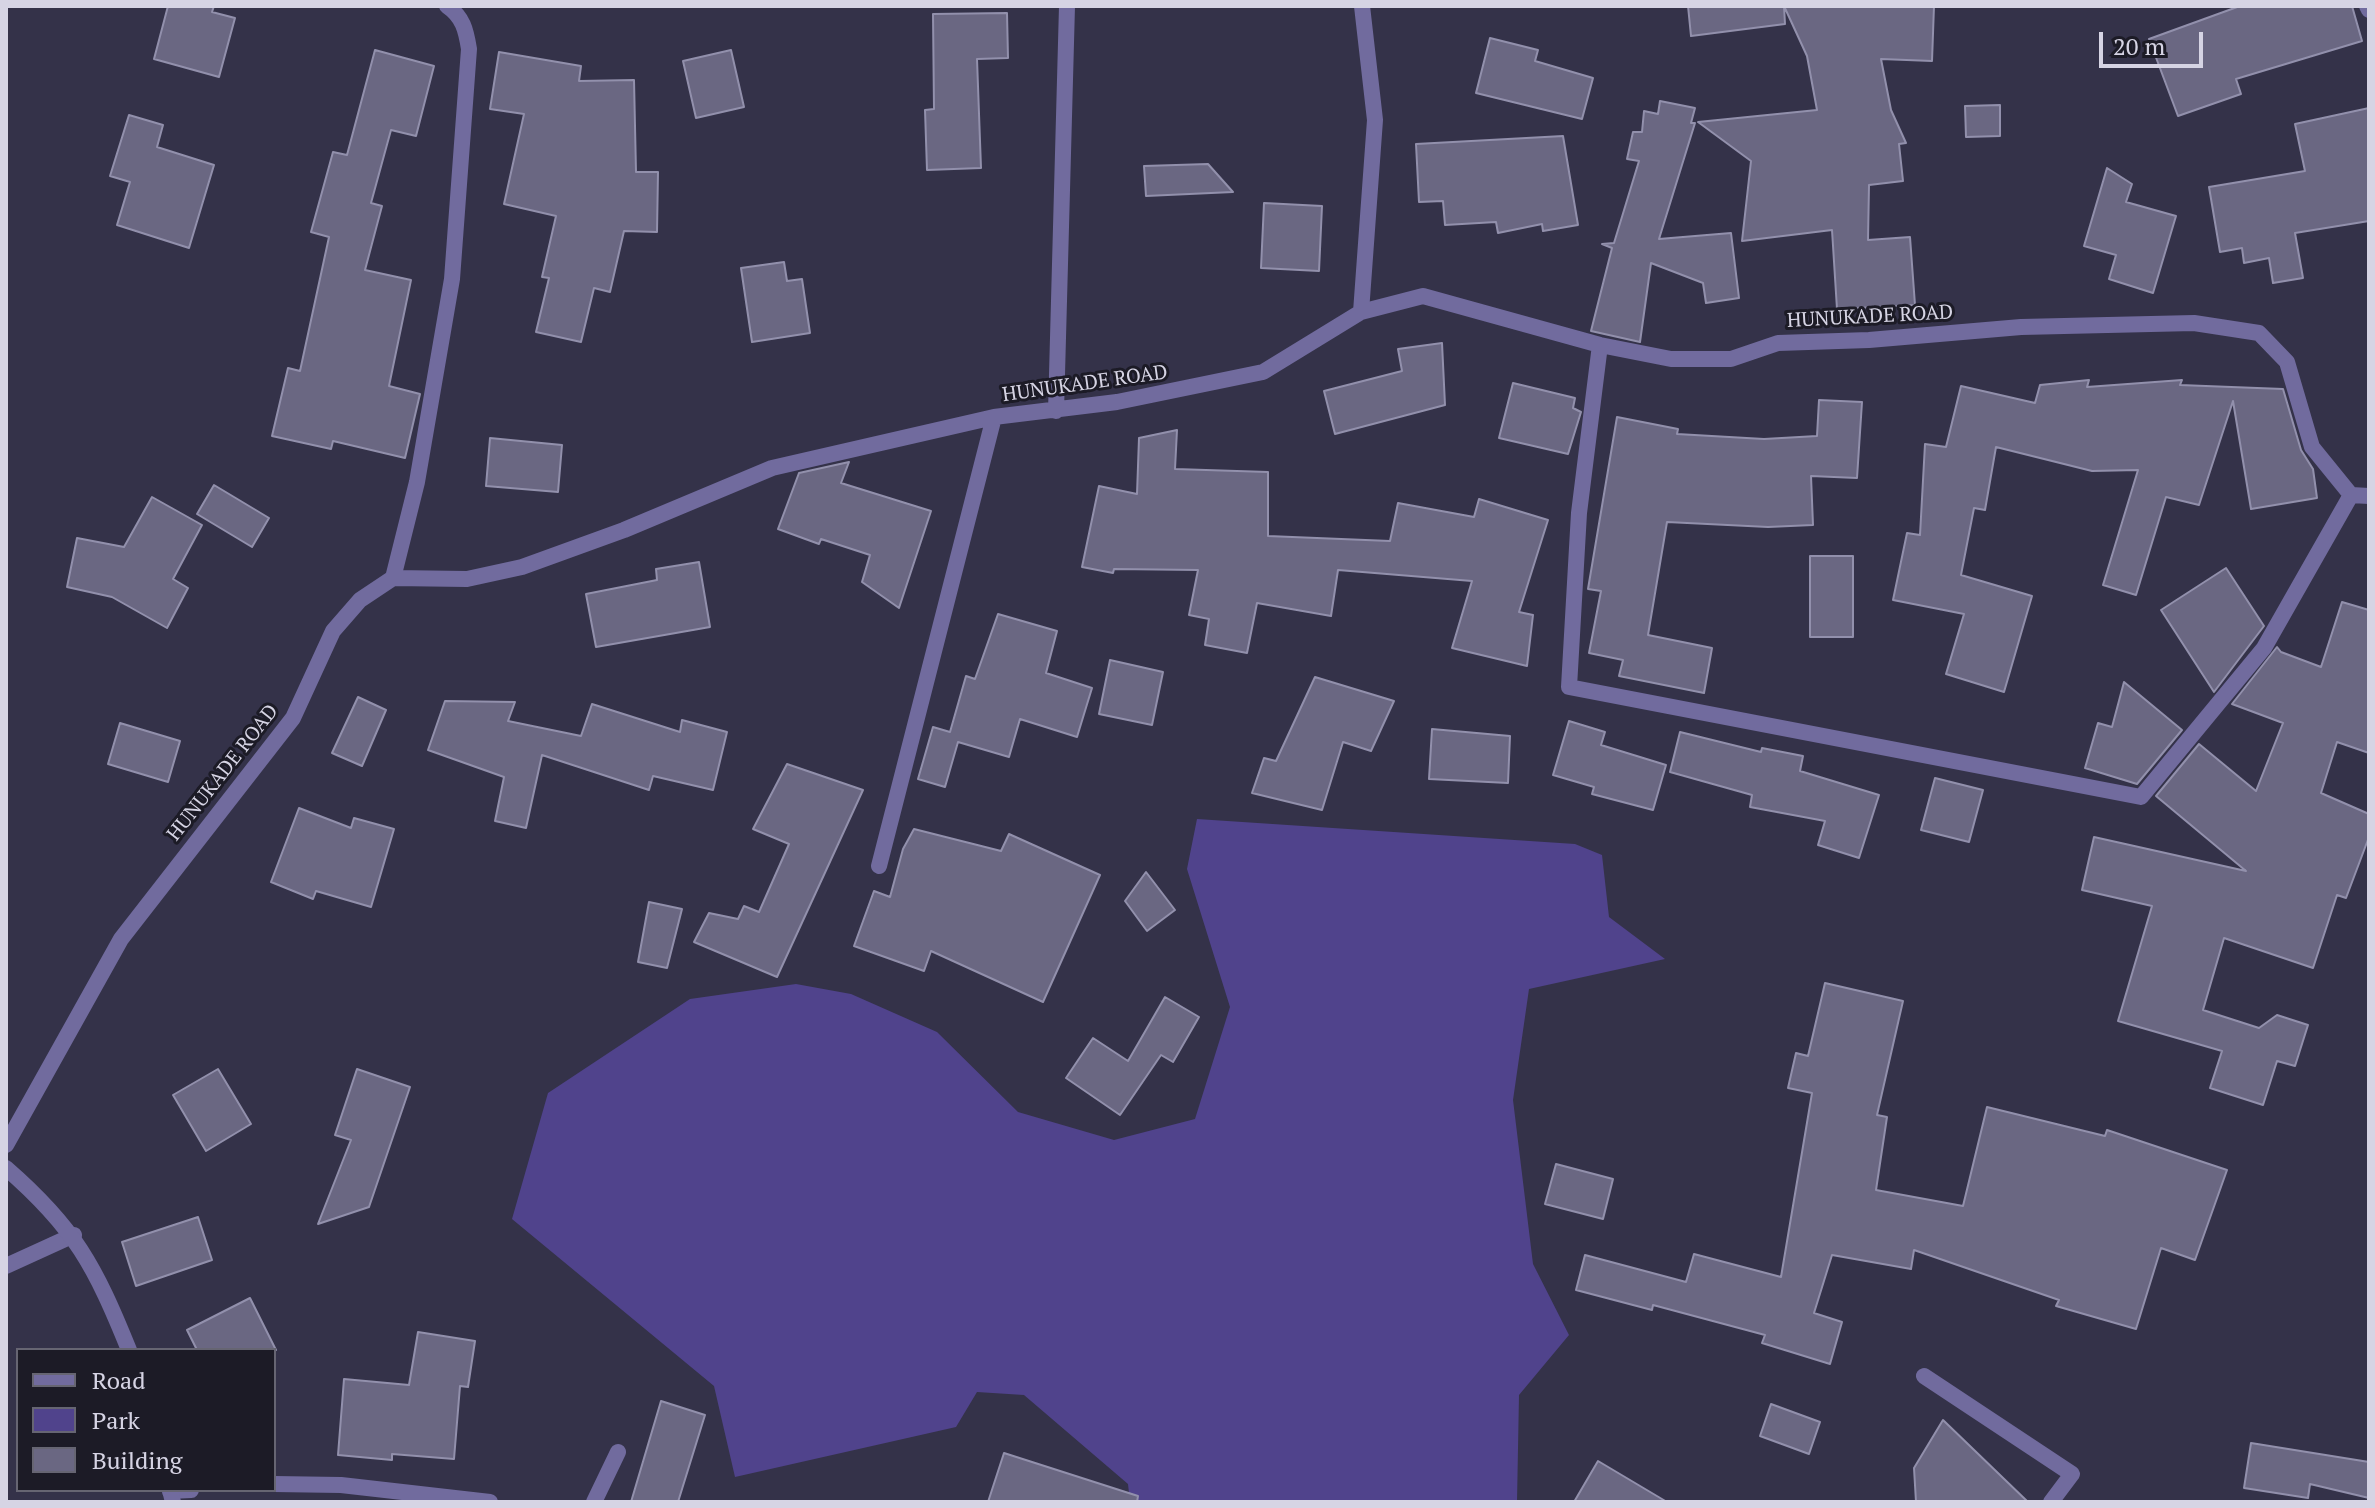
<!DOCTYPE html>
<html>
<head>
<meta charset="utf-8">
<style>
	body { margin:0 }
	#map { position:relative; width:2375px; height:1508px; overflow:hidden; background:#343249; font-family:"PT Serif",serif }
	canvas { display:block }
	.frame { position:absolute; inset:0; border:8px solid #d6d4e4; pointer-events:none }
	.legend { position:absolute; left:16px; top:1348px; width:260px; height:144px; box-sizing:border-box; background:#1c1b26; border:2px solid #666572; margin:0; padding:10px 14px; list-style:none; font-size:24px; color:#d6d4e4 }
	.legend li { display:flex; align-items:center; gap:16px; height:40px }
	.legend b { width:40px; border:2px solid #666572 }
	.scale { position:absolute; left:2099px; top:32px; width:104px; height:36px; box-sizing:border-box; border:4px solid #d6d4e4; border-top:0; padding-left:10px; font-size:24px; line-height:28px; white-space:nowrap; color:#d6d4e4; -webkit-text-stroke:6px #1c1b26; paint-order:stroke }
</style>
</head>
<body>
<div id="map">
<canvas width="2375" height="1508"></canvas>
<div class="frame"></div>
<ul class="legend">
<li><b style="height:10px;background:#716b9e"></b>Road</li>
<li><b style="height:22px;background:#50438c"></b>Park</li>
<li><b style="height:22px;background:#6a6782"></b>Building</li>
</ul>
<div class="scale">20 m</div>
</div>
<script>
const context = document.querySelector('canvas').getContext('2d');
context.lineJoin = 'round';
function fillPath(path, color) { context.fillStyle = color; context.fill(path, 'evenodd'); }
function strokePath(path, color, width, dash) { context.strokeStyle = color; context.lineWidth = width; context.lineCap = dash ? 'butt' : 'round'; context.setLineDash(dash || []); context.stroke(path); }
function label(font, color, halo, rows, align = 'center') {
  context.font = font + ' "PT Serif",serif'; context.lineWidth = 6; context.setLineDash([]); context.textBaseline = 'middle'; context.strokeStyle = halo; context.fillStyle = color; for (const [text, x, y, turn = 0] of rows) {
    context.save(); context.translate(x, y); context.rotate((+turn || 0) * Math.PI / 180); context.textAlign = isNaN(turn) ? turn : align; if (halo) context.strokeText(text, 0, 0); context.fillText(text, 0, 0); context.restore();
  }
}
fillPath(new Path2D(`
	M 1197,819 L 1575,844 L 1602,855 L 1609,917 L 1665,959 L 1529,989 L 1513,1100 L 1533,1264 L 1569,1335 L 1519,1395 L 1517,1502 L 1130,1502 L 1128,1484 L 1024,1395 L 977,1392 L 956,1427 L 735,1477 L 714,1386 L 512,1219 L 548,1093 L 690,999 L 796,984 L 851,994 L 937,1032 L 1018,1112 L 1114,1140 L 1195,1119 L 1230,1007 L 1187,869 Z`), '#50438c');
const building = new Path2D(`
	M 168,6 L 214,6 L 212,12 L 235,18 L 219,77 L 154,59 Z
	M 1688,6 L 1784,6 L 1785,24 L 1691,36 Z
	M 1784,6 L 1934,6 L 1932,61 L 1881,59 L 1891,110 L 1906,143 L 1899,144 L 1903,181 L 1869,185 L 1868,240 L 1910,237 L 1915,305 L 1837,309 L 1832,230 L 1742,241 L 1751,161 L 1698,122 L 1817,110 L 1807,56 Z
	M 2240,6 L 2352,6 L 2362,41 L 2236,79 L 2241,94 L 2178,116 L 2149,39 Z
	M 1007,13 L 1008,58 L 977,59 L 981,168 L 927,170 L 925,110 L 934,109 L 933,14 Z
	M 1490,38 L 1538,50 L 1535,61 L 1593,78 L 1582,119 L 1476,93 Z
	M 375,50 L 434,66 L 416,136 L 391,130 L 371,203 L 382,206 L 365,270 L 411,280 L 389,386 L 420,394 L 405,458 L 333,441 L 331,449 L 272,436 L 288,368 L 300,371 L 329,237 L 311,232 L 333,152 L 347,155 Z
	M 731,50 L 744,107 L 696,118 L 683,61 Z
	M 499,52 L 581,66 L 579,81 L 634,80 L 636,172 L 658,172 L 657,232 L 624,231 L 610,292 L 594,288 L 581,342 L 536,332 L 549,278 L 542,277 L 556,216 L 504,204 L 524,114 L 490,109 Z
	M 1660,101 L 1695,108 L 1691,123 L 1695,123 L 1659,239 L 1731,233 L 1739,298 L 1706,303 L 1703,283 L 1651,263 L 1640,342 L 1591,331 L 1612,248 L 1602,244 L 1614,243 L 1639,161 L 1627,159 L 1633,132 L 1642,132 L 1644,111 L 1658,114 Z
	M 2000,105 L 2000,136 L 1966,137 L 1965,106 Z
	M 2369,108 L 2369,221 L 2295,233 L 2303,278 L 2273,283 L 2269,258 L 2244,263 L 2242,248 L 2220,252 L 2209,187 L 2305,171 L 2295,124 Z
	M 129,115 L 163,125 L 157,147 L 214,165 L 189,248 L 117,225 L 130,182 L 110,176 Z
	M 1563,136 L 1578,225 L 1543,231 L 1542,224 L 1498,233 L 1496,222 L 1445,225 L 1443,201 L 1419,202 L 1416,144 Z
	M 1208,164 L 1233,192 L 1146,196 L 1144,166 Z
	M 2107,168 L 2132,184 L 2126,202 L 2176,216 L 2153,293 L 2109,279 L 2116,255 L 2084,246 Z
	M 1264,203 L 1322,206 L 1319,271 L 1261,268 Z
	M 784,262 L 787,281 L 802,279 L 810,333 L 752,342 L 741,268 Z
	M 1442,343 L 1445,405 L 1335,434 L 1324,391 L 1402,371 L 1398,349 Z
	M 2089,380 L 2087,387 L 2182,380 L 2180,385 L 2283,389 L 2301,450 L 2313,469 L 2317,498 L 2251,509 L 2233,401 L 2199,505 L 2166,497 L 2136,595 L 2103,585 L 2138,470 L 2092,471 L 1996,447 L 1985,510 L 1974,508 L 1961,575 L 2032,596 L 2004,692 L 1946,674 L 1964,614 L 1893,600 L 1907,533 L 1920,535 L 1925,444 L 1946,447 L 1961,386 L 2035,403 L 2040,385 Z
	M 1513,383 L 1575,398 L 1573,408 L 1581,412 L 1568,454 L 1499,438 Z
	M 1819,400 L 1862,402 L 1857,478 L 1811,476 L 1813,525 L 1768,527 L 1667,522 L 1648,635 L 1712,648 L 1704,693 L 1619,676 L 1623,660 L 1589,653 L 1601,591 L 1588,589 L 1617,417 L 1678,429 L 1677,434 L 1764,439 L 1817,436 Z
	M 1177,430 L 1175,469 L 1268,472 L 1268,536 L 1390,541 L 1398,503 L 1474,517 L 1479,499 L 1548,520 L 1519,612 L 1533,615 L 1527,666 L 1452,648 L 1472,581 L 1338,570 L 1331,616 L 1257,603 L 1247,653 L 1205,645 L 1209,619 L 1189,615 L 1198,570 L 1114,569 L 1113,573 L 1082,567 L 1099,486 L 1137,494 L 1139,438 Z
	M 490,438 L 562,445 L 558,492 L 486,486 Z
	M 849,462 L 841,483 L 931,511 L 899,608 L 862,582 L 870,555 L 821,539 L 819,544 L 778,529 L 799,473 Z
	M 214,485 L 269,518 L 252,547 L 197,514 Z
	M 152,497 L 202,525 L 173,579 L 188,588 L 167,628 L 112,597 L 67,587 L 77,538 L 124,547 Z
	M 1810,556 L 1853,556 L 1853,637 L 1810,637 Z
	M 699,562 L 710,627 L 596,647 L 586,594 L 657,580 L 656,569 Z
	M 2226,568 L 2264,626 L 2214,692 L 2161,610 Z
	M 2342,602 L 2369,610 L 2369,753 L 2337,742 L 2321,793 L 2369,814 L 2369,837 L 2346,898 L 2337,895 L 2313,968 L 2224,938 L 2203,1010 L 2259,1028 L 2277,1015 L 2308,1025 L 2295,1066 L 2277,1061 L 2263,1105 L 2210,1088 L 2222,1051 L 2118,1021 L 2152,906 L 2082,890 L 2094,837 L 2246,871 L 2156,796 L 2199,744 L 2256,791 L 2283,723 L 2232,704 L 2277,647 L 2281,652 L 2321,667 Z
	M 998,614 L 1057,631 L 1046,673 L 1092,688 L 1077,737 L 1020,719 L 1009,757 L 958,742 L 945,787 L 918,779 L 933,727 L 950,732 L 966,676 L 975,679 Z
	M 1110,660 L 1163,672 L 1152,725 L 1099,714 Z
	M 1315,677 L 1394,701 L 1371,751 L 1343,742 L 1322,810 L 1252,793 L 1264,758 L 1276,761 Z
	M 2124,682 L 2182,730 L 2137,784 L 2085,768 L 2098,723 L 2112,727 Z
	M 358,697 L 386,710 L 362,766 L 332,753 Z
	M 445,701 L 515,702 L 508,721 L 581,736 L 592,704 L 680,732 L 682,720 L 727,732 L 713,790 L 653,776 L 649,790 L 542,755 L 526,828 L 495,821 L 504,777 L 428,750 Z
	M 1569,721 L 1605,732 L 1601,745 L 1666,765 L 1653,810 L 1592,794 L 1594,787 L 1553,775 Z
	M 120,723 L 180,741 L 168,782 L 108,764 Z
	M 1432,729 L 1510,736 L 1508,783 L 1429,779 Z
	M 1680,732 L 1761,752 L 1762,748 L 1803,756 L 1800,771 L 1879,795 L 1859,858 L 1818,845 L 1825,821 L 1750,807 L 1752,795 L 1670,772 Z
	M 787,764 L 863,790 L 777,977 L 694,942 L 709,913 L 738,919 L 744,906 L 759,912 L 789,844 L 753,829 Z
	M 1935,778 L 1983,790 L 1969,842 L 1921,830 Z
	M 299,808 L 351,828 L 354,818 L 394,829 L 371,907 L 316,891 L 313,899 L 271,882 Z
	M 914,829 L 1001,851 L 1009,834 L 1100,875 L 1043,1002 L 931,951 L 924,971 L 854,946 L 874,891 L 890,897 L 903,849 Z
	M 1146,872 L 1175,910 L 1147,931 L 1125,901 Z
	M 649,902 L 682,909 L 667,968 L 638,962 Z
	M 1825,983 L 1903,1001 L 1877,1115 L 1887,1117 L 1876,1190 L 1963,1206 L 1987,1107 L 2105,1136 L 2107,1130 L 2227,1170 L 2195,1260 L 2161,1248 L 2136,1329 L 2056,1306 L 2059,1300 L 1914,1250 L 1911,1269 L 1832,1255 L 1814,1313 L 1842,1322 L 1830,1364 L 1762,1343 L 1765,1335 L 1653,1305 L 1652,1310 L 1576,1290 L 1585,1255 L 1686,1282 L 1694,1254 L 1781,1277 L 1812,1093 L 1788,1088 L 1796,1053 L 1808,1056 Z
	M 1165,997 L 1199,1017 L 1173,1062 L 1161,1055 L 1120,1115 L 1066,1078 L 1093,1038 L 1128,1061 Z
	M 218,1069 L 251,1124 L 206,1151 L 173,1095 Z
	M 357,1069 L 410,1087 L 369,1207 L 318,1224 L 351,1140 L 335,1135 Z
	M 1556,1164 L 1613,1179 L 1603,1219 L 1545,1204 Z
	M 198,1217 L 212,1260 L 136,1286 L 122,1242 Z
	M 250,1298 L 276,1350 L 197,1350 L 187,1330 Z
	M 418,1332 L 475,1341 L 468,1387 L 460,1386 L 454,1459 L 392,1454 L 392,1460 L 338,1455 L 344,1379 L 409,1385 Z
	M 661,1401 L 705,1415 L 678,1502 L 631,1502 Z
	M 1771,1404 L 1820,1422 L 1809,1454 L 1760,1436 Z
	M 1943,1420 L 2028,1502 L 1916,1502 L 1914,1468 Z
	M 2251,1443 L 2369,1462 L 2369,1498 L 2310,1484 L 2308,1498 L 2244,1488 Z
	M 1004,1453 L 1138,1496 L 1137,1502 L 988,1502 Z
	M 1598,1461 L 1667,1502 L 1574,1502 Z`);
fillPath(building, '#6a6782');
strokePath(building, '#9290ac', 2);
strokePath(new Path2D(`
	M 2367,6 L 2369,10
	M 1361,312 L 1375,120 L 1362,6
	M 1600,345 L 1579,513 L 1569,687 L 2141,797 L 2264,648 L 2351,495
	M 1056,411 L 1067,6
	M 393,578 L 417,482 L 452,279 L 469,49 C 466,30 463,17 447,6
	M 879,866 L 994,417
	M 6,1145 L 121,939 L 293,718 L 333,631 L 360,600 L 393,578 L 467,579 L 522,567 L 624,530 L 772,468 L 994,417 L 1117,402 L 1263,372 L 1361,312 L 1423,296 L 1600,345 L 1671,359 L 1731,359 L 1778,343 L 1869,340 L 2021,327 L 2194,323 L 2259,333 L 2287,362 L 2312,447 L 2351,495 L 2369,496
	M 6,1266 L 74,1235
	M 1924,1376 L 2072,1474 L 2051,1502
	M 274,1484 L 341,1485 L 490,1502
	M 170,1491 L 191,1490
	M 594,1502 L 618,1452`), '#716b9e', 16);
strokePath(new Path2D(`
	M 6,1168 C 75,1228 95,1266 129,1350
	M 170,1490 L 173,1502`), '#716b9e', 16);
label('20px', '#d6d4e4', '#1c1b26', [
	["HUNUKADE ROAD",1870,317,-3],
	["HUNUKADE ROAD",1085,384,-8],
	["HUNUKADE ROAD",223,773,-52]
]);
</script>
</body>
</html>
